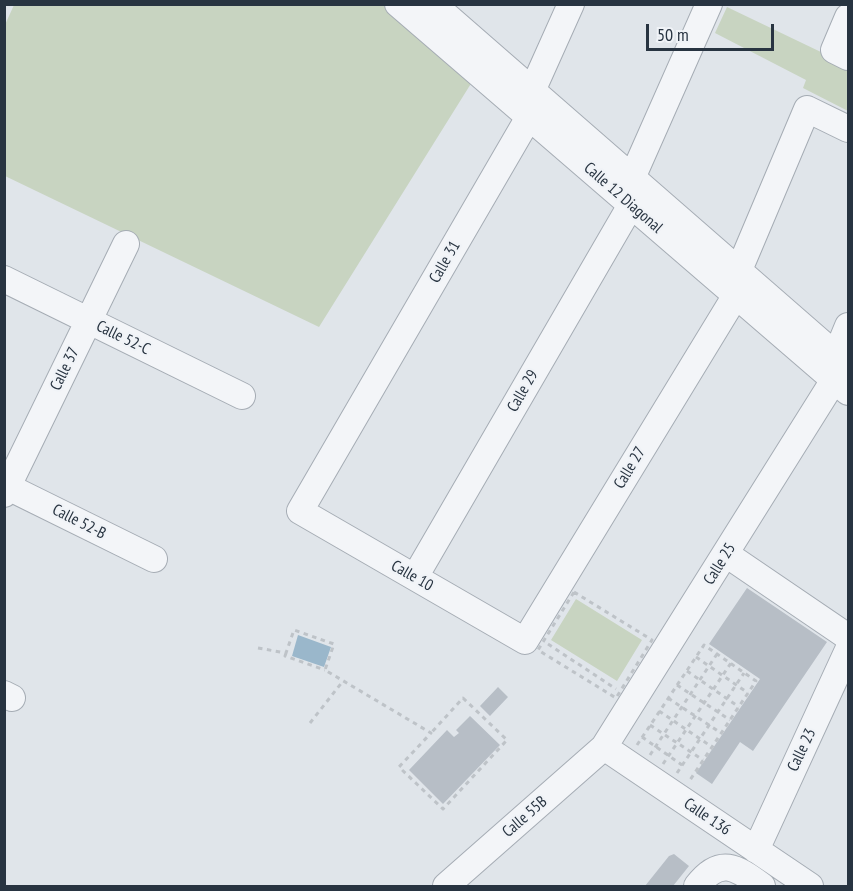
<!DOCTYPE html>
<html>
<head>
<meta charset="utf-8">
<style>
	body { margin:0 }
	#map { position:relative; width:853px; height:891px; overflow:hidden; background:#e0e5ea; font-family:"PT Sans Narrow",sans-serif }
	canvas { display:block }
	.frame { position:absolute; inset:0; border:6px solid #283441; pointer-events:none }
	.scale { position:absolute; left:646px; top:24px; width:128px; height:27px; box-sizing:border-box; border:3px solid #283441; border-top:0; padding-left:8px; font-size:18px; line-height:21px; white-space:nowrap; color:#283441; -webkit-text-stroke:4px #f0f3f7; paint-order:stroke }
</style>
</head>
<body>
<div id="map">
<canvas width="853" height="891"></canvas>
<div class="frame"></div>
<div class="scale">50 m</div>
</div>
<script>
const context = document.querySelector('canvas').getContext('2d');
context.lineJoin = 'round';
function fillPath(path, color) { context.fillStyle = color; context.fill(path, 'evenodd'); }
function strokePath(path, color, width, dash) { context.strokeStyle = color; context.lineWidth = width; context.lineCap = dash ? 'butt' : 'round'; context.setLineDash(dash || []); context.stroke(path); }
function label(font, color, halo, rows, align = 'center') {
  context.font = font + ' "PT Sans Narrow",sans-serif'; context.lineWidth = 4.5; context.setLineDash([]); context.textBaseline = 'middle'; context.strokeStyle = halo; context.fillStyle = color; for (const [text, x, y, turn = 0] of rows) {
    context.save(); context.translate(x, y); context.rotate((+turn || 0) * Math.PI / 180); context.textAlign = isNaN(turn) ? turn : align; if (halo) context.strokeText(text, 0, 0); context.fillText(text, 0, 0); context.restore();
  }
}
fillPath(new Path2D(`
	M 14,5 L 383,5 L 472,82 L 319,327 L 5,176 L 4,27 Z
	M 727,7 L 848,65 L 848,111 L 803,88 L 806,80 L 715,33 Z
	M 576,599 L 642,640 L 617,681 L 551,640 Z`), '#c8d4c1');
fillPath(new Path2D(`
	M 298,635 L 331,647 L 324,667 L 292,656 Z`), '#9ab7cb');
fillPath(new Path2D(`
	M 747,588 L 827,642 L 753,751 L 740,742 L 712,784 L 696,773 L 760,679 L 709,644 Z
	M 498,687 L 508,697 L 490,716 L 480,706 Z
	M 470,716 L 500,745 L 443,804 L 409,770 L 447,730 L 454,737 L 459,733 L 456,730 Z
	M 674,854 L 689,866 L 673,886 L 645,886 L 669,856 Z`), '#b7bec6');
const minor = new Path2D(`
	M 398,4 L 848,392
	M 433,4 L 848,366
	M 571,4 L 532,91 L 529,117 L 300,511 L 525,641 L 736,295
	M 848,17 L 834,50 L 848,57
	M 632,178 L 709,4
	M 739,270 L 807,109 L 848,129
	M 4,279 L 242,396
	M 836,355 L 848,326
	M 4,485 L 154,559
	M 4,494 L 126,244
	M 726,554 L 848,637
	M 415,577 L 631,205
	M 4,694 L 12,698
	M 604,747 L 810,886
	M 756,850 L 848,650
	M 446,886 L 604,747 L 834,380
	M 697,886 C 720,856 736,867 762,886`);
strokePath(minor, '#a5acb4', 28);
strokePath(new Path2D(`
	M 574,592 L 652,640 L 616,698 L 538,650 Z
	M 548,644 L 616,689
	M 258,648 L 286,653 L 294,630 L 334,644 L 325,670 L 431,733 L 399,767 L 443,809 L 507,740 L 463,698 L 431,733
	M 286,653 L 285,656 L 325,670
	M 696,657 L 748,693
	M 687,671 L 739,707
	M 677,685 L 730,720
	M 668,698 L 721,733
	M 659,711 L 712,747
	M 310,723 L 343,681
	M 650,725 L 703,760
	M 642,737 L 682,765
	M 637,745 L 704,645 L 756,681 L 690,780
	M 650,755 L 717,654
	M 663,764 L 731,663
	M 677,773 L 744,673`), '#bec3c8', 3, [4.5, 4.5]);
strokePath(minor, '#f3f5f8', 26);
label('16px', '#283441', '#f0f3f7', [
	["Calle 12 Diagonal",623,198,41],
	["Calle 31",445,262,-60],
	["Calle 52-C",123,338,26],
	["Calle 37",65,369,-64],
	["Calle 29",523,391,-60],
	["Calle 27",630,468,-59],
	["Calle 52-B",79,522,27],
	["Calle 25",720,564,-58],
	["Calle 10",412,576,30],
	["Calle 23",802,750,-65],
	["Calle 55B",525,817,-41],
	["Calle 136",707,817,34]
]);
</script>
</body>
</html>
